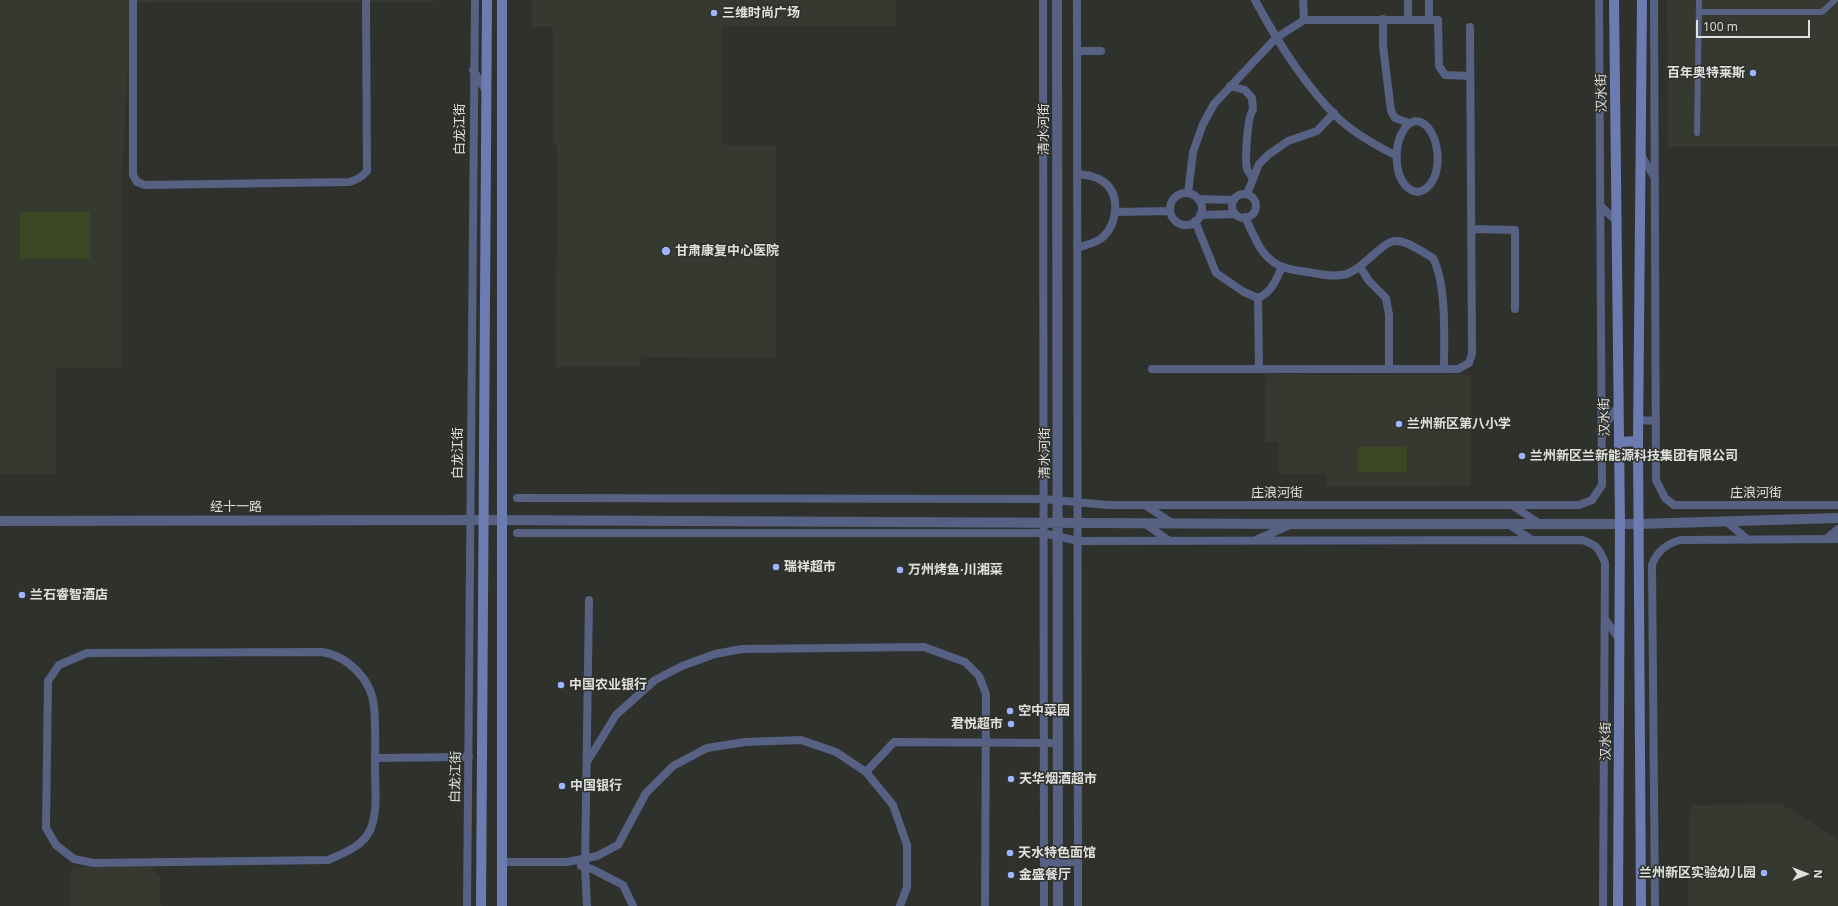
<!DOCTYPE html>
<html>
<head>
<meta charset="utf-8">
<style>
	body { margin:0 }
	#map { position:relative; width:1838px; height:906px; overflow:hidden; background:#2f312d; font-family:"Open Sans",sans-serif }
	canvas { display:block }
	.north { position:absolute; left:1786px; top:854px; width:40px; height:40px; -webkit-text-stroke:3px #2f312d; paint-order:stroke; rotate:90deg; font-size:11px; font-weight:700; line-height:16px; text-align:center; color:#e0e1de }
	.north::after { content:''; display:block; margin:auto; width:14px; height:18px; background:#e0e1de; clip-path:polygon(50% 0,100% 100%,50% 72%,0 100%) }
	.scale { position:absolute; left:1696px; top:20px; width:114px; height:18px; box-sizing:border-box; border:2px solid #e0e1de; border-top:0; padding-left:5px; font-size:12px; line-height:14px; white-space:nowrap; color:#e0e1de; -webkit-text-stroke:3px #2f312d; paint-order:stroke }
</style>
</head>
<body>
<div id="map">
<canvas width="1838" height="906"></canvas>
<div class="north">N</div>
<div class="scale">100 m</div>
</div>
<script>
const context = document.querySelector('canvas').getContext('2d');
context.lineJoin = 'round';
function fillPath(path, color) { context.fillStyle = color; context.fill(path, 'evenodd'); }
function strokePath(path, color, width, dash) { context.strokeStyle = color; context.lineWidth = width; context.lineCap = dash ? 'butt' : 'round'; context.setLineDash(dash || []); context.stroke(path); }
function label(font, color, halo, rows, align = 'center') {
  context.font = font + ' "Open Sans","Noto Sans SC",sans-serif'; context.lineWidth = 3; context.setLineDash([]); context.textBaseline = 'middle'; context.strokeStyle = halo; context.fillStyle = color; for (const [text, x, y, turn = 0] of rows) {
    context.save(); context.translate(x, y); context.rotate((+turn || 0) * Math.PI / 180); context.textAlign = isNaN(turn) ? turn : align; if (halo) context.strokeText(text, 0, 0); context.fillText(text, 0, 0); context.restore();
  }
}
fillPath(new Path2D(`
	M 0,0 L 435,0 L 435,2 L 131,3 L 121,200 L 121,368 L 56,368 L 56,474 L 0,474 Z
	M 532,0 L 896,0 L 896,26 L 722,27 L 722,145 L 776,145 L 776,358 L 641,357 L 640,367 L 556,367 L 557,145 L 553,145 L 553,27 L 531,27 Z
	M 1667,0 L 1838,0 L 1838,147 L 1668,147 Z
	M 1266,373 L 1326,375 L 1471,374 L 1471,486 L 1327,487 L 1326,473 L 1279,474 L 1279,443 L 1265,442 Z
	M 1782,804 L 1838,840 L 1838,906 L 1688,906 L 1690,805 Z
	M 71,867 L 151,867 L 160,876 L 161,906 L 71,906 Z`), '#35392f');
fillPath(new Path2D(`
	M 20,212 L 90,212 L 90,259 L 20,259 Z
	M 1358,447 L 1407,447 L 1407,472 L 1358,472 Z`), '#3b4625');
strokePath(new Path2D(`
	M 1699,12 L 1822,12 L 1835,0
	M 1697,133 L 1699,0`), '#576183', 6);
strokePath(new Path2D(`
	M 133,0 L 133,175 L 137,182 L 145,185 L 349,182 C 357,180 362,177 367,171 L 366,0
	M 1043,0 L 1044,906
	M 1077,0 L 1078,906
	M 1255,0 C 1277,41 1303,83 1336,116 C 1352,132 1375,145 1395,155
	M 1303,0 L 1304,20
	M 1654,0 L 1656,480 L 1665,498 L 1674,505 L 1838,505
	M 1383,19 L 1383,46 L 1391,111 L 1395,118 L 1409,123
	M 1408,19 L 1408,0
	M 1429,20 L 1429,0
	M 1077,51 L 1101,51
	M 473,70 L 485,89
	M 1230,86 L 1245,90 L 1252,98 L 1253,110 C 1247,117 1245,160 1247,169 C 1248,172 1251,175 1252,177
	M 1415,121 C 1441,121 1448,186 1418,192 C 1390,190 1390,128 1415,121 Z
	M 1641,155 L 1655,178
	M 1077,174 C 1087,175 1096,176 1104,182 C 1121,195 1117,224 1103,237 C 1097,243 1085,245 1077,248
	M 1188,193 L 1193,152 L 1203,124 L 1214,104 L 1276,38 L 1304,20 L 1438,20 L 1439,66 L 1445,75 L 1470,76
	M1170 209a16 16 0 1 1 32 0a16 16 0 1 1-32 0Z
	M 1247,194 L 1259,164 L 1268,155 L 1288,141 L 1317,131 L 1334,113
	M1232 206a12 12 0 1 1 24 0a12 12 0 1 1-24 0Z
	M 1198,199 L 1234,200
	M 1600,205 L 1616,221
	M 1115,212 L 1170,211
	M 1200,215 L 1235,214
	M 1245,217 C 1255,237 1262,262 1286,268 C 1294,271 1304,271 1313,273 C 1323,275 1340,277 1349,273 C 1364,267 1379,246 1391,242 C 1403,237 1422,252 1433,258 C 1447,286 1444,337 1444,369
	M 1195,221 L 1216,273 L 1244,292 L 1258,298
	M 1471,229 L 1515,230 L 1515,309
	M 1360,267 L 1369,281 L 1386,298 L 1389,315 L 1389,369
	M 1258,298 L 1259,369
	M 1258,298 C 1272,292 1276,280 1282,267
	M 1152,369 L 1458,369 L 1469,363 L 1472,354 L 1470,27
	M 1639,420 L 1656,421
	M 1601,430 L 1618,407
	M 517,498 L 1043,499 L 1108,505 L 1579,505 L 1592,500 L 1602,485 L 1599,0
	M 1145,505 L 1172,523
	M 1512,505 L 1540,524
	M 1727,522 L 1748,540
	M 1144,523 L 1168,540
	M 1508,524 L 1532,540
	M 517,533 L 1043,533 L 1078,541 L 1582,540 C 1597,545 1599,548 1605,563 L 1603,906
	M 1258,539 L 1290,525
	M 1826,539 L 1838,529
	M 1605,619 L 1619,639
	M 322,652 C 348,656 372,680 374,707 C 376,727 375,748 375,768 C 375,787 378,809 371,828 C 364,846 344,853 328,860 L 93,863 L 74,859 L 56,845 L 46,828 L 48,681 L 59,665 L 87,653 Z
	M 375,758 L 469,757
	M 587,762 L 616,715 L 655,680 L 682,666 L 715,654 L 742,649 L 924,647 L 965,662 L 979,676 L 986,694 L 985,906
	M 866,772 L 894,742 L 1058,743
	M 502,862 L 567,862 L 597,856 L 618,845 L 646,793 L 673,766 L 707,748 L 745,742 L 801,740 L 836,752 L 866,772 L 893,805 L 907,845 L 907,887 L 900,906
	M 1044,862 L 1078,862
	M 581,866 L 592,869 L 623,885 L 633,906
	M 467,906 L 475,0
	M 587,906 L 585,867 L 589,600
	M 1655,906 L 1652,565 C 1657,551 1666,544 1680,540 L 1838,539`), '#576183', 8);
strokePath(new Path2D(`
	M 1057,0 L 1058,906
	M 0,521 L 484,520 L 1291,524 L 1638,524 L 1838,518`), '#576183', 10);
strokePath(new Path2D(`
	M 1614,0 L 1620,524 L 1618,906
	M 1619,442 L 1638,441
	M 481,906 L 487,0
	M 502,906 L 502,0
	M 1641,906 L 1638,441 L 1642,0`), '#6c7cb1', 10);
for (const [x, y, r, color] of [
	[714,13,4,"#9eb4fd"],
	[1753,73,4,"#9eb4fd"],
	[666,251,5,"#9eb4fd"],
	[1399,424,4,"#9eb4fd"],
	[1522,456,4,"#9eb4fd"],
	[776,567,4,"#9eb4fd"],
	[900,570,4,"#9eb4fd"],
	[22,595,4,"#9eb4fd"],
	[561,685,4,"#9eb4fd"],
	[1010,711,4,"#9eb4fd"],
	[1011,724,4,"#9eb4fd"],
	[1011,779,4,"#9eb4fd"],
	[562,786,4,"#9eb4fd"],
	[1010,853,4,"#9eb4fd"],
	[1764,873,4,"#9eb4fd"],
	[1011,875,4,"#9eb4fd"]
]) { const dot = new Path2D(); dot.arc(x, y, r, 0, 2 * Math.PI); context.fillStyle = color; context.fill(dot); strokePath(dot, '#2f312d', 1.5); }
label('bold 13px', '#e0e1de', '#2f312d', [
	["三维时尚广场",722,13],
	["百年奥特莱斯",1745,73,"right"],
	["甘肃康复中心医院",675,251],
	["兰州新区第八小学",1407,424],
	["兰州新区兰新能源科技集团有限公司",1530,456],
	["瑞祥超市",784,567],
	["万州烤鱼·川湘菜",908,570],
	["兰石睿智酒店",30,595],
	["中国农业银行",569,685],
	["空中菜园",1018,711],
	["君悦超市",1003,724,"right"],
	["天华烟酒超市",1019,779],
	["中国银行",570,786],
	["天水特色面馆",1018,853],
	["兰州新区实验幼儿园",1756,873,"right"],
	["金盛餐厅",1019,875]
], 'left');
label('13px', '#e0e1de', '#2f312d', [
	["汉水街",1602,93,-91],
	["白龙江街",460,129,-90],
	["清水河街",1044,129,-90],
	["汉水街",1605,417,-91],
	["白龙江街",458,453,-90],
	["清水河街",1045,453,-90],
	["庄浪河街",1277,493],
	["庄浪河街",1756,493],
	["经十一路",236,507],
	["汉水街",1606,741,-90],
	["白龙江街",456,777,-89]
]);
</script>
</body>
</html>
